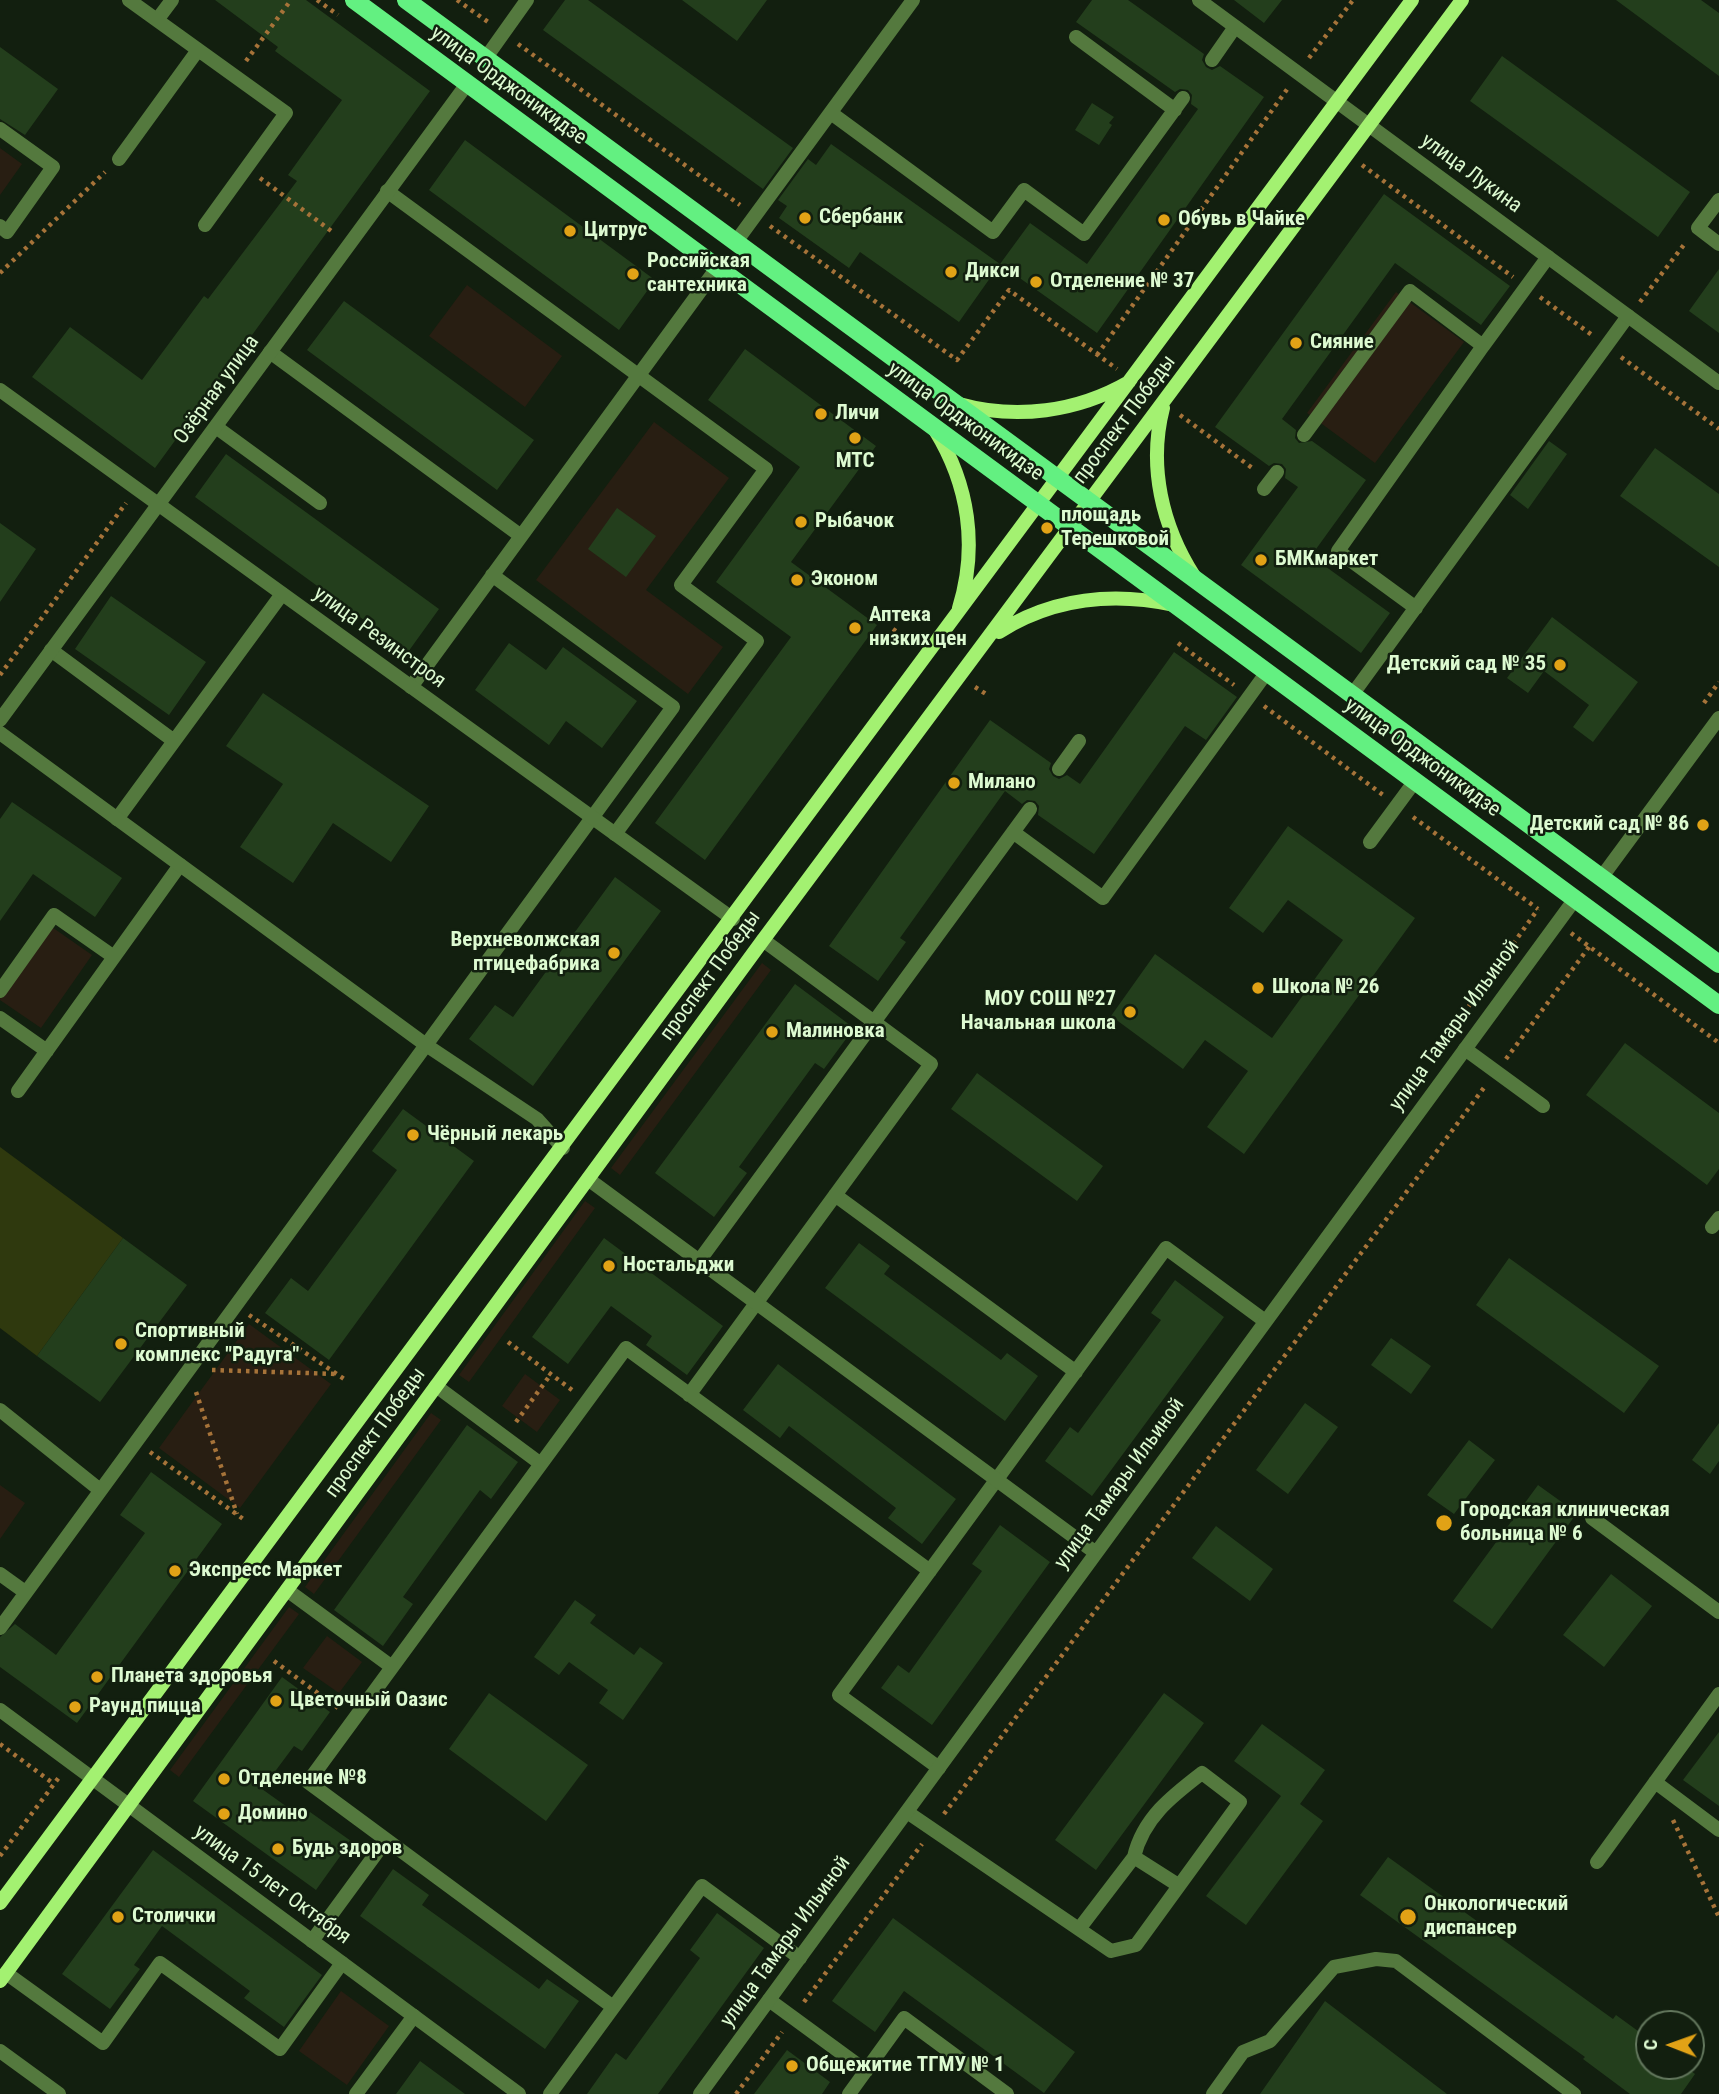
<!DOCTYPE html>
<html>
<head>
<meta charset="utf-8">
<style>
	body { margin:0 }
	#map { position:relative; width:1719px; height:2094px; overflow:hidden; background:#121f0f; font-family:"Roboto Condensed",sans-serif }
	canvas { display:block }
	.north { position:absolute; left:1635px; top:2010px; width:70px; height:70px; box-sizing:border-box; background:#121f0f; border:2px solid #63775d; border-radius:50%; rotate:271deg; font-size:19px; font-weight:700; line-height:28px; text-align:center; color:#ddfad1 }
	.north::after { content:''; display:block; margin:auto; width:24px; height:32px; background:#e1a216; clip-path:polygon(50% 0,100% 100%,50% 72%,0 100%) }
</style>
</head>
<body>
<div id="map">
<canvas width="1719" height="2094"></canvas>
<div class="north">С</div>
</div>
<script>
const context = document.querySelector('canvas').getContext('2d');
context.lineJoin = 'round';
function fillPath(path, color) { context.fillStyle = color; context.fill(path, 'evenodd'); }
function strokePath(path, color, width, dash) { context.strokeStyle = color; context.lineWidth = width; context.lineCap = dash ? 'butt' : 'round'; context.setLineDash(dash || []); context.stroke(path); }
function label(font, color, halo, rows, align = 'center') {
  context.font = font + ' "Roboto Condensed",sans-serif'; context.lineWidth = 5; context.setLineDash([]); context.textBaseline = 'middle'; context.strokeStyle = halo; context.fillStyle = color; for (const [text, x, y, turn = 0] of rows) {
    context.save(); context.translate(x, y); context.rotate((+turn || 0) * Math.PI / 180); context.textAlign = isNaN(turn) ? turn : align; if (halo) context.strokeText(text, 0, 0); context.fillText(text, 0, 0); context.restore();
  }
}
fillPath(new Path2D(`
	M 0,148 L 22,164 L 0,195 Z
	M 467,285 L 562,356 L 525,407 L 429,336 Z
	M 1396,292 L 1464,342 L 1375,463 L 1307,413 Z
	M 654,422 L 729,478 L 646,590 L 723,647 L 688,694 L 536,580 Z
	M 49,925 L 92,955 L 41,1028 L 0,1000 L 0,996 Z
	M 762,963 L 771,970 L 620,1175 L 611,1168 Z
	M 585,1201 L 595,1208 L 469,1382 L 459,1375 Z
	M 249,1324 L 331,1384 L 240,1508 L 159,1448 Z
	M 525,1374 L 560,1400 L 537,1432 L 502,1406 Z
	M 431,1413 L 441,1420 L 314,1594 L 305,1587 Z
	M 0,1485 L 25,1503 L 0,1539 Z
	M 289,1607 L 299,1614 L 179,1777 L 170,1770 Z
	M 327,1636 L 362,1662 L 339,1693 L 303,1668 Z
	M 341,1991 L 389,2026 L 347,2085 L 299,2051 Z`), '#281e12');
fillPath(new Path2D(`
	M 0,1147 L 123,1238 L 37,1356 L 0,1328 Z`), '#2f390e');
fillPath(new Path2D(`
	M 215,0 L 306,0 L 430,91 L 155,468 L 32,377 L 70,327 L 142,380 L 204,296 L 208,299 L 297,181 L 288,175 L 342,100 L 275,51 L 278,47 Z
	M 565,0 L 588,0 L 793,148 L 763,189 L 543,30 Z
	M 682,0 L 767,0 L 737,41 Z
	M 1092,0 L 1128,0 L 1204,54 L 1202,60 L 1206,67 L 1212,70 L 1220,66 L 1264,97 L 1097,333 L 1000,264 L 1030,223 L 1087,264 L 1198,109 L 1191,104 L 1192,95 L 1188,90 L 1180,89 L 1175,92 L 1076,22 Z
	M 1234,0 L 1282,0 L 1264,23 Z
	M 1616,0 L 1701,0 L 1719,13 L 1719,76 Z
	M 0,47 L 58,89 L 25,135 L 0,119 Z
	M 1502,56 L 1690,192 L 1658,237 L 1470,101 Z
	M 1092,103 L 1114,117 L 1109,123 L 1112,125 L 1099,145 L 1075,130 Z
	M 465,140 L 655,280 L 619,330 L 429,190 Z
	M 831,144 L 1000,264 L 959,322 L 860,252 L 849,268 L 779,218 L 787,206 L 778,200 L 808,159 L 816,165 Z
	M 1384,194 L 1510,286 L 1481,325 L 1395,263 L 1282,419 L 1296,430 L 1295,438 L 1299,443 L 1312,441 L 1366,480 L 1311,556 L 1390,613 L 1361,653 L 1241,565 L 1298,487 L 1285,478 L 1286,469 L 1282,464 L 1274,463 L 1269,466 L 1215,427 Z
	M 1719,269 L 1719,333 L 1689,311 Z
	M 344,301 L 534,440 L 497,490 L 307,350 Z
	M 745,349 L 876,446 L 791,562 L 877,625 L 705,860 L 655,823 L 791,637 L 716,582 L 800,467 L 708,400 Z
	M 1549,441 L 1567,454 L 1528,509 L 1510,495 Z
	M 1655,448 L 1719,494 L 1719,567 L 1620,496 Z
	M 226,454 L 439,609 L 408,652 L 195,497 Z
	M 617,508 L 656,536 L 626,577 L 588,549 Z
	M 0,523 L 36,549 L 0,602 Z
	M 111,596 L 206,662 L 169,715 L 75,649 Z
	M 1552,617 L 1638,682 L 1593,742 L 1573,727 L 1589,705 L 1544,671 L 1528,693 L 1507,678 Z
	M 509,643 L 546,670 L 563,647 L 637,701 L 602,748 L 566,721 L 549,745 L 475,690 Z
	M 1174,652 L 1237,697 L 1206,740 L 1185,726 L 1094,854 L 1038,815 L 1039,806 L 1035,801 L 1027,800 L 1022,804 L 1005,791 L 900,938 L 906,942 L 878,981 L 829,946 L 990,720 L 1051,763 L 1049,769 L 1053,776 L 1059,779 L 1067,775 L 1080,784 Z
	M 263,693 L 429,806 L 391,862 L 333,823 L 293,883 L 240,847 L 283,784 L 226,746 Z
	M 12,802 L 122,878 L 95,917 L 33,874 L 0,921 L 0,819 Z
	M 1288,826 L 1415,918 L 1244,1154 L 1207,1127 L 1248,1071 L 1205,1040 L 1183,1069 L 1111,1016 L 1155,954 L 1272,1038 L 1343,940 L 1288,900 L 1263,933 L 1229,908 Z
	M 615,877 L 661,911 L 533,1086 L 469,1039 L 495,1005 L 513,1017 Z
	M 795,984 L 854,1028 L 824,1069 L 815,1063 L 739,1167 L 747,1173 L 714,1217 L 655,1173 Z
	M 1625,1043 L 1719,1113 L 1719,1169 L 1707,1185 L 1586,1095 Z
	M 977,1073 L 1103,1166 L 1077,1201 L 951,1109 Z
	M 403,1109 L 474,1161 L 329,1360 L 265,1313 L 291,1278 L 308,1291 L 397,1170 L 372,1151 Z
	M 123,1238 L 187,1285 L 100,1402 L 37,1356 Z
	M 604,1238 L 723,1326 L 687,1375 L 646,1345 L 652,1336 L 611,1306 L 568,1364 L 532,1337 Z
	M 859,1243 L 890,1266 L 884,1274 L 1001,1360 L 1007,1353 L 1038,1376 L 1005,1421 L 825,1288 Z
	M 1509,1258 L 1659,1366 L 1624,1413 L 1476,1305 Z
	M 1175,1280 L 1224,1317 L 1092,1496 L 1045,1461 L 1070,1427 L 1078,1433 L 1161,1320 L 1151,1313 Z
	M 1391,1338 L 1431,1366 L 1411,1394 L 1371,1365 Z
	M 778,1364 L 956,1499 L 922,1544 L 888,1518 L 896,1508 L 789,1426 L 780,1438 L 743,1410 Z
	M 1305,1403 L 1338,1427 L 1288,1494 L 1256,1470 Z
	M 1719,1423 L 1719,1461 L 1710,1474 L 1692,1460 Z
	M 467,1425 L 518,1462 L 491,1499 L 480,1490 L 403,1597 L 413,1604 L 383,1646 L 334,1610 Z
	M 1469,1440 L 1495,1460 L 1454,1514 L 1427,1495 Z
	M 151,1472 L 222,1524 L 77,1723 L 0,1667 L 0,1637 L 15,1624 L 56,1655 L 145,1533 L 120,1515 Z
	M 1538,1485 L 1577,1513 L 1492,1629 L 1453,1601 Z
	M 1000,1525 L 1050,1562 L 932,1725 L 881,1688 L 898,1665 L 909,1673 L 982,1571 L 972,1564 Z
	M 1216,1526 L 1273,1569 L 1250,1601 L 1192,1558 Z
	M 1611,1574 L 1652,1606 L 1604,1667 L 1563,1635 Z
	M 575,1600 L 596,1615 L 590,1623 L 634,1655 L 640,1647 L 663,1663 L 623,1720 L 599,1703 L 608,1690 L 569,1662 L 559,1675 L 534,1657 Z
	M 282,1677 L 330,1712 L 302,1751 L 294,1746 L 262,1789 L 304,1819 L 310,1812 L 351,1841 L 316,1890 L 193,1801 Z
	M 489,1693 L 588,1765 L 546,1821 L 449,1749 Z
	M 1164,1693 L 1204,1723 L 1096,1870 L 1055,1840 Z
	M 1262,1724 L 1325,1770 L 1300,1804 L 1323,1821 L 1246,1925 L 1206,1896 L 1281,1796 L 1234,1761 Z
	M 1719,1732 L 1719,1806 L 1683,1780 Z
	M 153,1850 L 322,1975 L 284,2027 L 244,1998 L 250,1991 L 162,1926 L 134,1965 L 140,1969 L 110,2009 L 62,1974 Z
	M 1388,1857 L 1613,2019 L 1616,2015 L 1649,2039 L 1649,2066 L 1685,2066 L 1695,2074 L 1681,2094 L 1630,2094 L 1583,2059 L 1585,2057 L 1360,1895 Z
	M 393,1869 L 429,1895 L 422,1905 L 539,1989 L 547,1979 L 579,2001 L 545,2049 L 360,1916 Z
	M 717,1913 L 764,1948 L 658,2094 L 587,2094 L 616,2053 L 626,2060 L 700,1958 L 690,1950 Z
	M 893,1918 L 1075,2052 L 1044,2093 L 904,1991 L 875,2032 L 832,2001 Z
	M 1325,2001 L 1447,2094 L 1260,2094 Z
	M 787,2050 L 830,2082 L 822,2094 L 754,2094 Z
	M 420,2061 L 465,2094 L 396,2094 Z`), '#233e1c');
strokePath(new Path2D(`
	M 317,0 L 338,15
	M 457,0 L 488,22
	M 518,44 L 740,205
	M 1309,58 L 1353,0
	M 246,61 L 291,0
	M 1362,165 L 1513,277
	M 260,178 L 334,233
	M 770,226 L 957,360 L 1009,290 L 1117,369
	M 0,273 L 105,172
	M 1540,297 L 1592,335
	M 1640,302 L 1686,242
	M 1097,355 L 1288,88
	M 1621,357 L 1719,429
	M 1180,415 L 1255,470
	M 893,629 L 913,643
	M 1178,643 L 1234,685
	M 0,675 L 126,503
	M 975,687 L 986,694
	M 1704,703 L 1719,682
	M 1264,706 L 1383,795
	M 1413,817 L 1538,909
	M 1571,933 L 1719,1043
	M 1454,1027 L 1538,909
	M 1506,1059 L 1589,947
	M 249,1315 L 347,1381
	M 508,1342 L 572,1390
	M 212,1370 L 337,1374
	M 196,1392 L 237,1514
	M 516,1422 L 551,1374
	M 150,1452 L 246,1521
	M 274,1661 L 338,1708
	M 0,1744 L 54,1784
	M 944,1814 L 1486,1085
	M 1673,1820 L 1719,1917
	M 0,1856 L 60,1776
	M 804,2002 L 922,1844
	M 736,2094 L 782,2032`), '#a67339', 4.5, [3.5, 5]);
strokePath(new Path2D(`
	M 129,0 L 286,113 L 205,225
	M 157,20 L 172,0
	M 1076,37 L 1175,110
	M 485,59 L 527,0
	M 1212,60 L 1235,27
	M 831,113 L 993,232 L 1024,190 L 1084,234 L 1183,98
	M 0,129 L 53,167 L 7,232 L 0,226
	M 119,159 L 198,50
	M 387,191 L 766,469 L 681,585 L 757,641 L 615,834
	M 1719,200 L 1698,228 L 1719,244
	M 735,243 L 913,0
	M 270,352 L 521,536
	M 216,427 L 320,503
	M 1304,435 L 1410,291 L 1483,346 L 1548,257
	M 1264,489 L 1277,472
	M 1416,608 L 1338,551 L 1483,346
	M 51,650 L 174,741
	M 411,687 L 717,268
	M 1352,695 L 1628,316
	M 1059,769 L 1079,741
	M 117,819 L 282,594
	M 1013,832 L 1103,898 L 1267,672
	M 1370,842 L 1415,781
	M 0,991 L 54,915 L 114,957
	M 0,1018 L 47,1051
	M 1465,1049 L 1543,1106
	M 18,1091 L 180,865
	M 835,1195 L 1076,1372
	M 1712,1227 L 1719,1218
	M 699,1261 L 1030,809
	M 436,1386 L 541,1464
	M 689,1395 L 931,1064 L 763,940
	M 0,1410 L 100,1490
	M 1592,1518 L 1719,1612
	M 0,1574 L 25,1592
	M 287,1590 L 392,1667
	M 0,1628 L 673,707 L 492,575
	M 939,1768 L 839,1695 L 1166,1248 L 1265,1321
	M 1655,1782 L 1719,1830
	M 907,1812 L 1111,1951 L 1136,1945 L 1240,1802 L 1202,1773 C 1172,1796 1143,1818 1134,1857 L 1178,1885
	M 1597,1862 L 1719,1694
	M 1079,1929 L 1134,1857
	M 312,1941 L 386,1840
	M 6,1973 L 103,2043 L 160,1963 L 280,2049 L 342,1963
	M 769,2000 L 866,2071
	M 613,2007 L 308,1782 L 626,1348 L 930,1571
	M 0,2051 L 59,2094
	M 356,2094 L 414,2016
	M 550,2094 L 702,1886 L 800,1958
	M 849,2094 L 904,2018 L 1007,2094
	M 1213,2094 L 1243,2052 L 1270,2041 L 1334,1967 L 1376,1959 L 1396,1961 L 1574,2094`), '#54793e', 14);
strokePath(new Path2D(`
	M 1199,0 L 1719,383
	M 0,390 L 733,919
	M 0,720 L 467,84
	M 0,733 L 426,1045 L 537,1119 L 563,1148
	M 1601,878 L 1719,718
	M 588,1179 L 1096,1553
	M 700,2094 L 1575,899`), '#54793e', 14);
strokePath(new Path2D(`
	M 0,1710 L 519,2094`), '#54793e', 14);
strokePath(new Path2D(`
	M 959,404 C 1016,420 1077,412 1129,382
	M 1163,408 C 1148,466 1162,526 1194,576
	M 935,430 C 969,485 978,547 959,608
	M 999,632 C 1053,598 1113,592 1174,605
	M 0,1903 L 1412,0
	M 0,1981 L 763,940 L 1462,0`), '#a3f171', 14);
strokePath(new Path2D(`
	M 354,0 L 1719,1005
	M 406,0 L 1719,964`), '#63f081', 18);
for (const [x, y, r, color] of [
	[805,218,7,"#e1a216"],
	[1164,220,7,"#e1a216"],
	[570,231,7,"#e1a216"],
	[951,272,7,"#e1a216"],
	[633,274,7,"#e1a216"],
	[1036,282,7,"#e1a216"],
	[1296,343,7,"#e1a216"],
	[821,414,7,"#e1a216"],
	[855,438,7,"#e1a216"],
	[801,522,7,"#e1a216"],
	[1047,528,7,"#e1a216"],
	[1261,560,7,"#e1a216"],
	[797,580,7,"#e1a216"],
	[855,628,7,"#e1a216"],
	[1560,665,7,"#e1a216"],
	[954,783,7,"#e1a216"],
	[1703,825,7,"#e1a216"],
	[614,953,7,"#e1a216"],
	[1258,988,7,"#e1a216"],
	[1130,1012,7,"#e1a216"],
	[772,1032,7,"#e1a216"],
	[413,1135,7,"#e1a216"],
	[609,1266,7,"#e1a216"],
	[121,1344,7,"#e1a216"],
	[1444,1523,9,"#e1a216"],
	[175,1571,7,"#e1a216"],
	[97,1677,7,"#e1a216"],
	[276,1701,7,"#e1a216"],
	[75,1707,7,"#e1a216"],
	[224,1779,7,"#e1a216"],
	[224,1814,7,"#e1a216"],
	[278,1849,7,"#e1a216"],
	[118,1917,7,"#e1a216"],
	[1408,1917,9,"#e1a216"],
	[792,2066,7,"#e1a216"]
]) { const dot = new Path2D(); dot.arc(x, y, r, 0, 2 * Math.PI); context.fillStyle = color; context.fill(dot); strokePath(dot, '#121f0f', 2.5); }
label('21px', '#ddfad1', '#121f0f', [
	["улица Орджоникидзе",508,86,36],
	["улица Лукина",1471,174,36],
	["Озёрная улица",217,390,-54],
	["проспект Победы",1125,420,-53],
	["улица Орджоникидзе",965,422,36],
	["улица Резинстроя",379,638,36],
	["улица Орджоникидзе",1422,758,36],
	["проспект Победы",711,976,-54],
	["улица Тамары Ильиной",1455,1026,-54],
	["проспект Победы",376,1433,-54],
	["улица Тамары Ильиной",1120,1484,-54],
	["улица 15 лет Октября",272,1885,36],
	["улица Тамары Ильиной",786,1942,-54]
]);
label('bold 21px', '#ddfad1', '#121f0f', [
	["Сбербанк",819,218],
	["Обувь в Чайке",1178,220],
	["Цитрус",584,231],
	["Российская",647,262],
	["сантехника",647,286],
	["Дикси",965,272],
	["Отделение № 37",1050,282],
	["Сияние",1310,343],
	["Личи",835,414],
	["МТС",855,462,"center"],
	["площадь",1061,516],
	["Терешковой",1061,540],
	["Рыбачок",815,522],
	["БМКмаркет",1275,560],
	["Эконом",811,580],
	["Аптека",869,616],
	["низких цен",869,640],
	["Детский сад № 35",1546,665,"right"],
	["Милано",968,783],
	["Детский сад № 86",1689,825,"right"],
	["Верхневолжская",600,941,"right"],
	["птицефабрика",600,965,"right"],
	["Школа № 26",1272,988],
	["МОУ СОШ №27",1116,1000,"right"],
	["Начальная школа",1116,1024,"right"],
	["Малиновка",786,1032],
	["Чёрный лекарь",427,1135],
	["Ностальджи",623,1266],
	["Спортивный",135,1332],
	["комплекс \"Радуга\"",135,1356],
	["Городская клиническая",1460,1511],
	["больница № 6",1460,1535],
	["Экспресс Маркет",189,1571],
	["Планета здоровья",111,1677],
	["Цветочный Оазис",290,1701],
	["Раунд пицца",89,1707],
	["Отделение №8",238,1779],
	["Домино",238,1814],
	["Будь здоров",292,1849],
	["Онкологический",1424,1905],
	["диспансер",1424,1929],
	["Столички",132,1917],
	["Общежитие ТГМУ № 1",806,2066]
], 'left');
</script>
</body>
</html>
